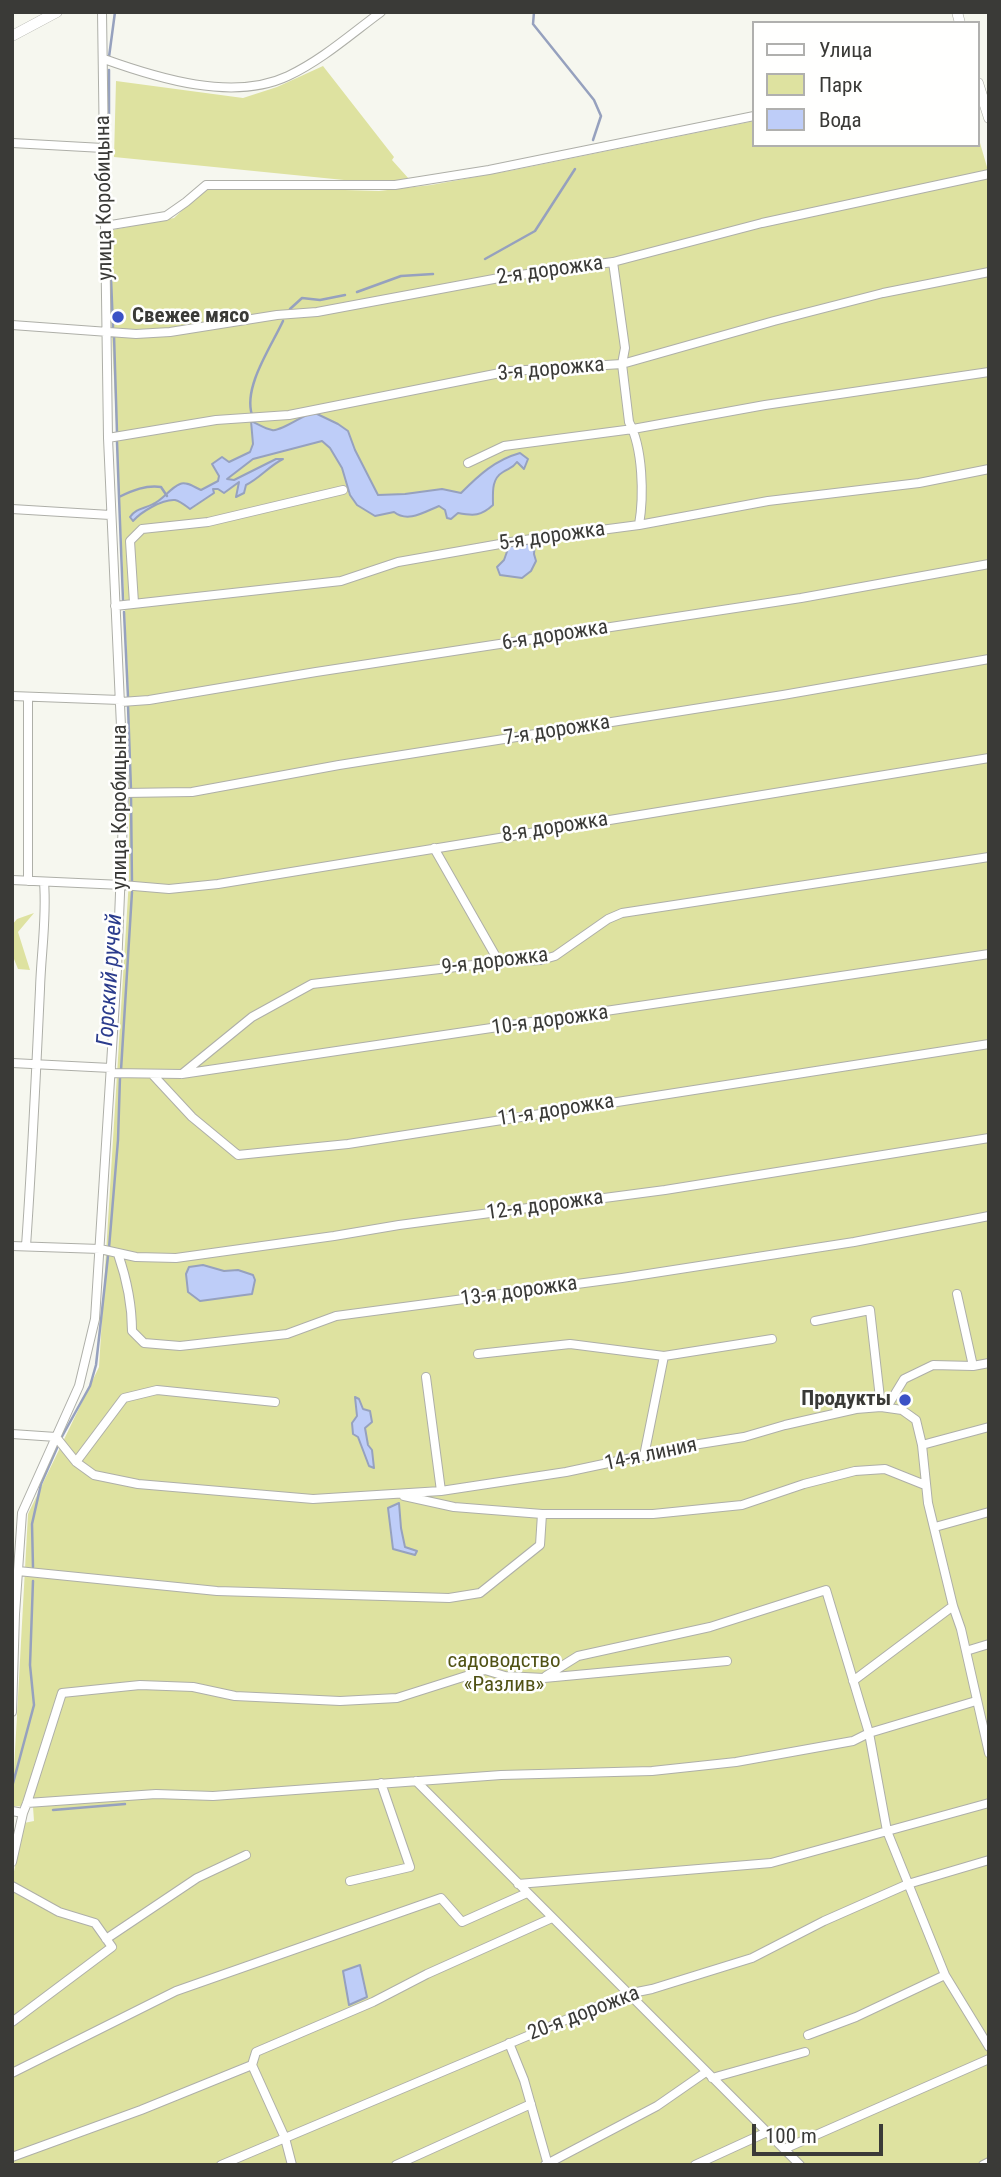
<!DOCTYPE html>
<html>
<head>
<meta charset="utf-8">
<style>
	body { margin:0 }
	#map { position:relative; width:1001px; height:2177px; overflow:hidden; background:#f6f7ef; font-family:"Roboto Condensed",sans-serif }
	canvas { display:block }
	.frame { position:absolute; inset:0; border:14px solid #3a3a37; pointer-events:none }
	.legend { position:absolute; left:752px; top:21px; width:228px; height:126px; box-sizing:border-box; background:#fffffe; border:2px solid #b0b0ae; margin:0; padding:9px 12px; list-style:none; font-size:21px; color:#3a3a37 }
	.legend li { display:flex; align-items:center; gap:14px; height:35px }
	.legend b { width:35px; border:2px solid #b0b0ae }
	.scale { position:absolute; left:752px; top:2124px; width:131px; height:32px; box-sizing:border-box; border:4px solid #3a3a37; border-top:0; padding-left:9px; font-size:21px; line-height:24px; white-space:nowrap; color:#3a3a37; -webkit-text-stroke:5px #fffffe; paint-order:stroke }
</style>
</head>
<body>
<div id="map">
<canvas width="1001" height="2177"></canvas>
<div class="frame"></div>
<ul class="legend">
<li><b style="height:9px;background:#fff"></b>Улица</li>
<li><b style="height:19px;background:#dee2a0"></b>Парк</li>
<li><b style="height:19px;background:#becdf8"></b>Вода</li>
</ul>
<div class="scale">100 m</div>
</div>
<script>
const context = document.querySelector('canvas').getContext('2d');
context.lineJoin = 'round';
function fillPath(path, color) { context.fillStyle = color; context.fill(path, 'evenodd'); }
function strokePath(path, color, width, dash) { context.strokeStyle = color; context.lineWidth = width; context.lineCap = dash ? 'butt' : 'round'; context.setLineDash(dash || []); context.stroke(path); }
function label(font, color, halo, rows, align = 'center') {
  context.font = font + ' "Roboto Condensed",sans-serif'; context.lineWidth = 5; context.setLineDash([]); context.textBaseline = 'middle'; context.strokeStyle = halo; context.fillStyle = color; for (const [text, x, y, turn = 0] of rows) {
    context.save(); context.translate(x, y); context.rotate((+turn || 0) * Math.PI / 180); context.textAlign = isNaN(turn) ? turn : align; if (halo) context.strokeText(text, 0, 0); context.fillText(text, 0, 0); context.restore();
  }
}
fillPath(new Path2D(`
	M 323,66 L 394,157 L 392,160 L 409,179 L 374,183 L 114,157 L 116,81 L 243,98 L 277,87 Z
	M 754,121 L 754,145 L 978,145 L 978,136 L 989,174 L 989,2165 L 12,2165 L 12,1881 L 24,1823 L 34,1821 L 33,1807 L 12,1806 L 28,1514 L 99,1367 L 129,879 L 129,699 L 107,231 L 174,218 L 208,186 L 379,191 L 431,185 L 514,170 Z
	M 34,913 L 18,932 L 30,970 L 18,969 L 12,954 L 12,925 L 17,919 Z`), '#dee2a0');
const water = new Path2D(`
	M 313,412 L 338,424 L 348,431 L 355,450 L 378,495 L 405,494 L 442,489 L 461,493 C 479,475 495,460 520,453 L 528,459 L 524,469 L 517,462 C 512,469 509,468 503,472 C 491,479 493,493 493,505 C 481,516 474,516 458,513 L 451,519 L 447,518 L 445,510 L 439,506 C 424,512 408,523 394,512 L 375,516 L 357,505 L 350,495 L 342,468 L 330,448 L 322,441 L 253,459 L 227,479 L 234,480 L 276,459 L 283,459 C 269,466 260,478 246,485 L 244,493 L 236,497 L 239,482 L 224,493 L 218,489 L 213,489 L 214,493 L 190,509 C 186,506 180,501 175,500 C 162,499 141,512 133,521 L 130,517 C 136,508 144,509 153,504 C 163,500 170,488 180,484 C 186,481 194,487 201,490 L 218,481 L 219,476 L 212,464 L 222,457 L 229,462 L 250,452 L 253,444 L 251,421 C 258,424 265,429 272,430 C 280,432 302,416 313,412 Z
	M 535,543 L 534,554 L 536,561 L 531,571 L 522,578 L 500,575 L 497,567 L 504,560 L 509,546 Z
	M 203,1265 L 224,1271 L 238,1270 L 253,1275 L 255,1280 L 252,1294 L 200,1301 L 188,1292 L 186,1274 L 189,1267 Z
	M 355,1397 L 359,1399 L 363,1409 L 370,1411 L 372,1422 L 365,1428 L 368,1445 L 372,1450 L 374,1468 L 369,1466 L 358,1437 L 353,1434 L 352,1423 L 357,1416 Z
	M 399,1503 L 401,1528 L 405,1547 L 417,1551 L 415,1555 L 393,1549 L 388,1508 Z
	M 360,1965 L 367,1997 L 349,2005 L 343,1971 Z`);
fillPath(water, '#becdf8');
strokePath(water, '#96a1be', 2);
strokePath(new Path2D(`
	M 534,12 L 533,24 L 594,100 L 601,116 L 593,140
	M 109,57 L 115,12
	M 109,222 L 109,70
	M 109,230 L 113,327
	M 485,259 L 535,231 L 575,169
	M 357,292 L 401,276 L 433,274
	M 290,309 L 302,298 L 320,300 L 345,295
	M 114,335 L 117,433
	M 252,415 C 243,387 271,347 283,321
	M 117,442 L 119,497
	M 123,600 L 119,497 C 133,490 146,485 161,487 L 167,496
	M 124,612 L 128,697
	M 128,706 L 131,790
	M 131,797 L 132,885
	M 121,1070 L 132,892
	M 109,1248 L 118,1140 L 120,1077
	M 60,1440 L 90,1386 L 96,1365 L 108,1256
	M 33,1567 L 32,1524 L 41,1484 L 57,1448
	M 12,1787 L 34,1705 L 30,1665 L 33,1581
	M 53,1810 L 125,1804`), '#96a1be', 2.5);
const minor = new Path2D(`
	M 104,59 C 157,78 233,102 288,76 C 322,60 351,34 381,12
	M 12,143 L 103,148
	M 105,226 L 166,216 L 186,202 L 206,185 L 395,185 L 489,170 L 754,116
	M 613,262 L 625,348 L 622,364 L 629,422 C 643,448 644,496 639,525
	M 12,325 L 136,334 L 170,332 L 277,315 L 317,312 L 499,278 L 613,262 L 762,223 L 989,174
	M 108,438 L 216,420 L 289,415 L 510,371 L 622,364 L 774,321 L 883,293 L 989,272
	M 468,463 L 504,446 L 633,429 L 765,405 L 989,372
	M 12,509 L 110,515
	M 134,603 L 130,541 L 142,529 L 208,522 L 343,490
	M 115,606 L 341,581 L 398,562 L 517,541 L 639,525 L 768,501 L 919,483 L 989,469
	M 12,696 L 120,700
	M 28,697 L 28,881
	M 121,702 L 149,700 L 316,672 L 801,598 L 989,564
	M 124,793 L 192,792 L 339,765 L 783,695 L 989,659
	M 434,848 L 499,962
	M 12,880 L 122,885 L 169,889 L 218,884 L 989,758
	M 12,1063 L 111,1068
	M 111,1073 L 182,1074 L 989,954
	M 182,1074 L 252,1017 L 312,984 L 499,962 L 541,960 L 555,956 L 608,919 L 622,913 L 989,857
	M 153,1075 L 192,1117 L 238,1155 L 348,1144 L 989,1044
	M 12,1246 L 100,1249 L 136,1257 L 176,1258 L 334,1236 L 399,1225 L 665,1190 L 989,1138
	M 26,1246 C 32,1161 36,1075 40,989 C 41,953 47,918 44,882
	M 118,1254 C 127,1280 132,1303 132,1331 L 144,1343 L 180,1346 L 287,1334 L 336,1316 L 622,1278 L 854,1242 L 989,1216
	M 957,1294 L 973,1366
	M 815,1321 L 870,1310 L 881,1407
	M 478,1354 L 570,1344 L 664,1356 L 772,1339
	M 426,1377 L 441,1491
	M 887,1407 L 904,1379 L 933,1365 L 973,1366 L 989,1363
	M 12,1434 L 56,1437 L 76,1462 L 94,1475 L 138,1484 L 313,1499 L 441,1491 L 566,1472 L 693,1445 L 744,1437 L 785,1425 L 856,1409 L 881,1407 L 902,1410 L 916,1420 L 922,1445 L 928,1503 L 953,1606 L 961,1629 L 989,1753
	M 922,1445 L 989,1427
	M 644,1456 L 664,1356
	M 76,1462 L 124,1398 L 157,1390 L 275,1402
	M 404,1496 L 454,1507 L 542,1514 L 653,1514 L 742,1505 L 804,1484 L 855,1471 L 885,1469 L 925,1485
	M 935,1527 L 989,1512
	M 18,1571 L 217,1591 L 449,1598 L 480,1593 L 540,1545 L 542,1514
	M 966,1651 L 989,1644
	M 546,1676 L 578,1656 L 710,1627 L 826,1590 L 869,1733 L 887,1831 L 945,1975 L 989,2047
	M 853,1681 L 953,1606
	M 12,1712 L 15,1614 L 22,1513 L 79,1386 L 95,1319 L 117,969 L 124,793 L 108,438 L 102,12
	M 416,1781 L 800,2165
	M 27,1803 L 156,1794 L 213,1796 L 501,1775 L 652,1771 L 736,1762 L 853,1741 L 869,1733 L 976,1701
	M 12,1811 L 23,1813 L 27,1803 L 62,1693 L 140,1685 L 193,1687 L 235,1696 L 340,1701 L 397,1698 L 485,1670 L 505,1676 L 544,1678 L 727,1661
	M 12,1862 L 23,1813
	M 350,1881 L 410,1867 L 381,1783
	M 518,1884 L 771,1863 L 989,1803
	M 12,1886 L 59,1912 L 95,1923 L 112,1947 L 12,2022
	M 106,1939 L 197,1878 L 246,1855
	M 808,2035 L 856,2017 L 945,1975
	M 509,2043 L 524,2080 L 548,2165
	M 252,2065 L 285,2138 L 292,2165
	M 12,2073 L 176,1991 L 441,1898 L 462,1922 L 527,1893
	M 712,2078 L 805,2052
	M 784,2149 L 989,2059
	M 12,2157 L 141,2110 L 252,2065 L 256,2052 L 373,2002 L 427,1974 L 552,1918
	M 221,2165 L 627,1994 L 652,1989 L 752,1958 L 824,1921 L 908,1884 L 989,1860
	M 396,2165 L 531,2104
	M 545,2165 L 657,2106 L 706,2072
	M 695,2165 L 767,2132
	M 983,2165 L 989,2162`);
const tertiary = new Path2D(`
	M 957,12 L 960,23
	M 12,36 L 57,12
	M 978,83 L 989,118`);
strokePath(minor, '#aeafa8', 10);
strokePath(tertiary, '#aeafa8', 11);
strokePath(minor, '#fff', 8);
strokePath(tertiary, '#fff', 10);
for (const [x, y, r, color] of [
	[118,317,7,"#3b52c5"],
	[905,1400,7,"#3b52c5"]
]) { const dot = new Path2D(); dot.arc(x, y, r, 0, 2 * Math.PI); context.fillStyle = color; context.fill(dot); strokePath(dot, '#fffffe', 2.5); }
label('21px', '#3a3a37', '#fffffe', [
	["улица Коробицына",105,198,-91],
	["2-я дорожка",550,271,-8],
	["3-я дорожка",551,370,-5],
	["5-я дорожка",552,537,-8],
	["6-я дорожка",555,636,-9],
	["7-я дорожка",557,731,-9],
	["улица Коробицына",121,807,-90],
	["8-я дорожка",555,828,-9],
	["9-я дорожка",495,962,-7],
	["10-я дорожка",550,1021,-8],
	["11-я дорожка",556,1111,-9],
	["12-я дорожка",545,1206,-8],
	["13-я дорожка",519,1292,-8],
	["14-я линия",651,1455,-12],
	["20-я дорожка",584,2014,-21]
]);
label('bold 21px', '#3a3a37', '#fffffe', [
	["Свежее мясо",132,317],
	["Продукты",891,1400,"right"]
], 'left');
label('21px', '#505214', '#fffffe', [
	["садоводство",504,1662],
	["«Разлив»",504,1686]
]);
label('italic 23px', '#2b3c8d', '#fffffe', [
	["Горский ручей",111,980,-86]
]);
</script>
</body>
</html>
